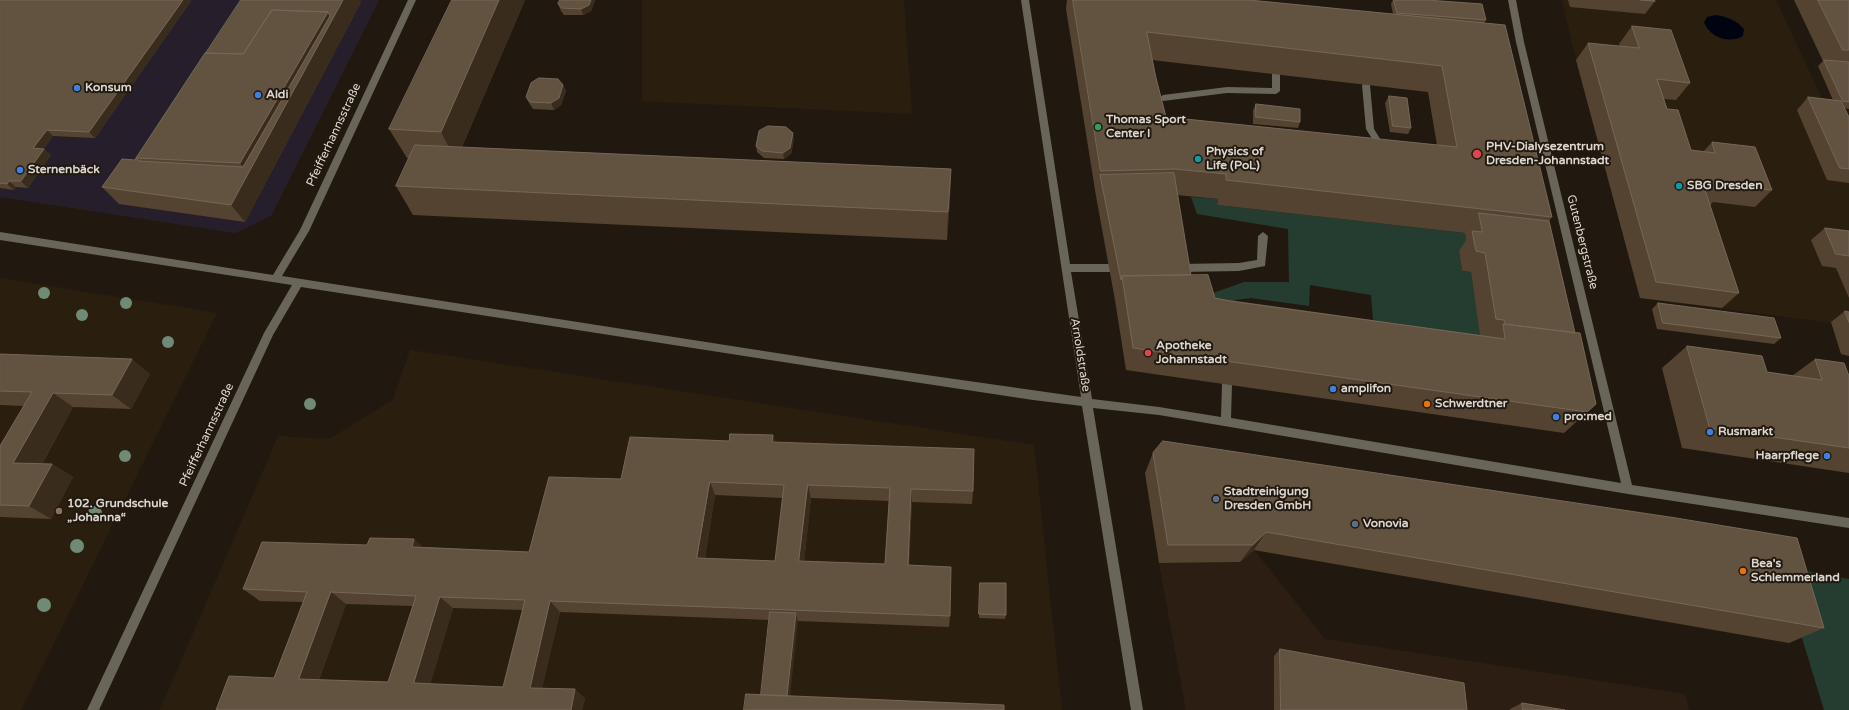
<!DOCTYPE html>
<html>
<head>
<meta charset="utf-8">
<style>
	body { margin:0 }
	canvas { display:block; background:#21190f }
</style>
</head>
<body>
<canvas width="1849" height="710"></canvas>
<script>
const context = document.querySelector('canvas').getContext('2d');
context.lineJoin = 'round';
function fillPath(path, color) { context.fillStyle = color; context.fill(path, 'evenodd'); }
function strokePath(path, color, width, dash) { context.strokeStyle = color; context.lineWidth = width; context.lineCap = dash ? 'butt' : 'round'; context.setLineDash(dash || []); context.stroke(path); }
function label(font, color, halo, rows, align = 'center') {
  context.font = font + ' "Varela Round",sans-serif'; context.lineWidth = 4; context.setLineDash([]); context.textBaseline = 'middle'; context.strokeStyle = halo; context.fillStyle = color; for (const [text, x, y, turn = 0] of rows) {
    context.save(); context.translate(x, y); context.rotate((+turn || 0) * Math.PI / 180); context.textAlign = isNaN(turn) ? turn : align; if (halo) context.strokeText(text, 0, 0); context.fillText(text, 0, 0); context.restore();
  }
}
fillPath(new Path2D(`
	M 0,0 L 379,0 L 271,216 L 235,233 L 0,197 Z`), '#271e2c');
fillPath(new Path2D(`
	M 1254,550 L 1325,639 L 1685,694 L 1689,710 L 1186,710 L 1159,563 L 1240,562 Z`), '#2d1e13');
fillPath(new Path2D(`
	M 642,0 L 904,0 L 912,114 L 642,101 Z
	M 1562,0 L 1776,0 L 1849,156 L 1849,325 L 1640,298 L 1576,60 Z
	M 0,278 L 217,313 L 21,710 L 0,710 Z
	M 410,350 L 1034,445 L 1062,710 L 160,710 L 278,436 L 329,439 L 393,400 Z`), '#2a1e0f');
fillPath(new Path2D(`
	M 1191,197 L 1218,199 L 1217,205 L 1465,233 L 1468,252 L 1459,251 L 1462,271 L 1471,272 L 1481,338 L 1389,322 L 1390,335 L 1374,332 L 1371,295 L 1310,285 L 1309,306 L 1251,298 L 1235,300 L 1217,314 L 1199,298 L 1244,282 L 1289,282 L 1288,229 L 1197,214 Z
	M 1780,566 L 1849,579 L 1849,710 L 1824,710 Z`), '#253c30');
fillPath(new Path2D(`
	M 1716,15 C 1728,17 1736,20 1744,29 L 1743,36 C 1729,44 1710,38 1704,22 L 1707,17 Z`), '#000411');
fillPath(new Path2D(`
	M 408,0 L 416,0 L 309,231 L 282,276 L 828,361 L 1081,397 L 1021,0 L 1029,0 L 1070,264 L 1110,264 L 1115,268 L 1110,272 L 1071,272 L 1092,399 L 1159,407 L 1221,417 L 1222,384 L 1223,381 L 1227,380 L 1231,381 L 1232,384 L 1231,418 L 1621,483 L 1516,42 L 1508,0 L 1516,0 L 1524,42 L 1632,485 L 1849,518 L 1849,528 L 1628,494 L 1159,415 L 1093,408 L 1143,710 L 1131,710 L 1082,406 L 1033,400 L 828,369 L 301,287 L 273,335 L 99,710 L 87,710 L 264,333 L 292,285 L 0,240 L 0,232 L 273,275 L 300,230 Z
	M 1276,71 L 1280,74 L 1280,91 L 1276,94 L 1227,93 L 1163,101 L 1159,98 L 1163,95 L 1227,87 L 1272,88 L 1272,74 Z
	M 1366,82 L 1370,85 L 1374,129 L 1387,150 L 1383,153 L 1380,152 L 1366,129 L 1362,85 Z
	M 1263,232 L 1268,236 L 1265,266 L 1239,271 L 1180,272 L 1175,268 L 1180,264 L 1239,263 L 1257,260 L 1258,236 Z`), '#696559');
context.fillStyle = '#6f8a75';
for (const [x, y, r] of [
	[44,293,6],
	[126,303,6],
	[82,315,6],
	[168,342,6],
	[310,404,6],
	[125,456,6],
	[95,513,7],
	[77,546,7],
	[44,605,7]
]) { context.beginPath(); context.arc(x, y, r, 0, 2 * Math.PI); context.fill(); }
fillPath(new Path2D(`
	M 0,0 L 191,1 L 95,138 L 53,136 L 44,149 L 51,155 L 28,188 L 16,187 L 14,190 L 0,188 Z
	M 525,0 L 462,147 L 951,169 L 950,197 L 947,240 L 413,215 L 396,186 L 409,158 L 407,158 L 389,129 Z
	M 560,0 L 595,0 L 591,11 L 583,15 L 564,15 L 561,11 L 558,4 Z
	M 1067,0 L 1249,0 L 1393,14 L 1391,4 L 1393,0 L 1427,0 L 1486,20 L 1484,23 L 1552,217 L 1549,221 L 1575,333 L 1596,404 L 1564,433 L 1126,370 L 1115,300 L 1096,196 L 1066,9 ZM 1152,60 L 1428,92 L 1437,145 L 1166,117 L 1156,78 ZM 1177,195 L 1218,199 L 1217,205 L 1465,233 L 1466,240 L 1459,251 L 1462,271 L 1471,272 L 1480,335 L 1215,298 L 1191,275 Z
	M 1568,0 L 1654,0 L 1655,1 L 1645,14 L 1570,7 Z
	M 1794,0 L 1849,0 L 1849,109 L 1844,108 L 1849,117 L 1849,183 L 1827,180 L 1797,110 L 1808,97 L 1833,100 L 1818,66 L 1823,61 Z
	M 361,2 L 245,222 L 119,204 L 102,187 L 135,160 L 136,158 L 206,53 Z
	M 1632,26 L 1690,83 L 1676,100 L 1664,99 L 1667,109 L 1691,150 L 1703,152 L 1712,142 L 1772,190 L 1755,207 L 1713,202 L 1710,206 L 1739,293 L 1722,308 L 1640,298 L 1576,60 L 1588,43 L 1620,46 L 1619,44 Z
	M 563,85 L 566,91 L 561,105 L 554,110 L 533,109 L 529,103 L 526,97 Z
	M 1389,96 L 1411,128 L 1408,134 L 1390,132 L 1385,103 Z
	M 1256,104 L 1300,122 L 1298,128 L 1253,124 L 1253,110 Z
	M 794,139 L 791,154 L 784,159 L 764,158 L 757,152 L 756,146 Z
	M 1825,228 L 1849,231 L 1849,298 L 1836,268 L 1822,266 L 1811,240 Z
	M 1658,303 L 1781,338 L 1774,344 L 1657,329 L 1652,309 Z
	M 1845,311 L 1849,312 L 1849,356 L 1841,354 L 1831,322 Z
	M 1687,346 L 1767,372 L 1792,376 L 1815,359 L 1849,376 L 1849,473 L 1682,448 L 1662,368 Z
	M 0,354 L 150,374 L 131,409 L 73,407 L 42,464 L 52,464 L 73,477 L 51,519 L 0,517 L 0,446 L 24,406 L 0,405 Z
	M 773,435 L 775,442 L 973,491 L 972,504 L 912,502 L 909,565 L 950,616 L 949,627 L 798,621 L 761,695 L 770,620 L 560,612 L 542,688 L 585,698 L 582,710 L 216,710 L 274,678 L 303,602 L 260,601 L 243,589 L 423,547 L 529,552 L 621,479 L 729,441 ZM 715,495 L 783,498 L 775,561 L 705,558 ZM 811,498 L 889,501 L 885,564 L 804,561 ZM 346,604 L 413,606 L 388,682 L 319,680 ZM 453,608 L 523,610 L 503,687 L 430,684 Z
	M 1153,453 L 1824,628 L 1789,643 L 1254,550 L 1240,562 L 1159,563 L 1145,473 Z
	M 980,583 L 1006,615 L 1005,619 L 979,618 Z
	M 1280,649 L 1467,710 L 1274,710 L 1274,656 Z
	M 1522,703 L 1565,710 L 1510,710 L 1510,709 Z`), '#544330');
fillPath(new Path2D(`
	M 183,0 L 190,0 L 191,1 L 95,138 L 89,132 Z
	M 343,0 L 360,0 L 361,2 L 245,222 L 231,205 L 248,174 L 240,163 L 328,12 Z
	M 499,0 L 525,0 L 456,161 L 441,132 Z
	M 591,0 L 595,0 L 591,11 L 583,15 L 581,9 Z
	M 563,85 L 566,91 L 561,105 L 554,110 L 551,103 Z
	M 47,130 L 53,136 L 40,155 L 33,148 Z
	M 793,133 L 794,139 L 791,154 L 784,159 L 783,153 Z
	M 44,149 L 51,155 L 28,188 L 21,181 Z
	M 951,169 L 950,197 L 947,240 L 948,212 Z
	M 9,181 L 16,187 L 14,190 L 7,184 Z
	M 132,359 L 150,374 L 131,409 L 112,395 Z
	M 53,393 L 73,407 L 35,476 L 13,463 Z
	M 773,435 L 777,449 L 772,442 Z
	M 52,464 L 73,477 L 51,519 L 29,506 Z
	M 710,482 L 715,495 L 703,569 L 697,558 Z
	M 808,485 L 811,498 L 803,573 L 799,561 Z
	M 911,489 L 912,502 L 908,577 L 908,565 Z
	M 1266,532 L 1254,550 L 1240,562 L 1253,545 Z
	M 414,539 L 427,551 L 412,547 Z
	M 331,592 L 346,604 L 316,688 L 299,679 Z
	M 440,597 L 453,608 L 428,692 L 414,683 Z
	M 550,601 L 560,612 L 540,697 L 530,688 Z
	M 796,613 L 798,621 L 789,707 L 786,700 Z
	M 575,689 L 585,698 L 582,710 L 571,710 Z`), '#3a2c1c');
const building = new Path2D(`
	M 0,0 L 183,0 L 89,132 L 47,130 L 33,148 L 44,149 L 21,181 L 9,181 L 7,184 L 0,183 Z
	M 241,0 L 343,0 L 231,205 L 102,187 L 122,159 L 135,160 L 136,158 L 139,161 L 243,167 L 330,16 L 328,12 L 272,10 L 243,54 L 206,53 Z
	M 452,0 L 499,0 L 441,132 L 389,129 Z
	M 560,0 L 591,0 L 589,5 L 581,9 L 562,8 L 558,4 Z
	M 1073,0 L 1249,0 L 1505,25 L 1552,217 L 1226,180 L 1226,174 L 1175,169 L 1101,171 ZM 1147,32 L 1442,66 L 1457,147 L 1166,117 L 1156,78 Z
	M 1394,0 L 1427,0 L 1482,4 L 1486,20 L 1397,13 Z
	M 1641,0 L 1654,0 L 1655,1 Z
	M 1818,0 L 1849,0 L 1849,50 L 1843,50 Z
	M 272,10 L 328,12 L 240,163 L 136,158 L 205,53 L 243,54 Z
	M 1632,26 L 1671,30 L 1690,83 L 1657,79 L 1667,109 L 1678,110 L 1691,150 L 1715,153 L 1712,142 L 1755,147 L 1772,190 L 1724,185 L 1725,190 L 1704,187 L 1739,293 L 1656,282 L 1588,43 L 1639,48 Z
	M 1824,60 L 1849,62 L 1849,102 L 1843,101 Z
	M 539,78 L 558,79 L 563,85 L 559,98 L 551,103 L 530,102 L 526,97 L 531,83 Z
	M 1389,96 L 1407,98 L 1411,128 L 1393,126 Z
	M 1808,97 L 1841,101 L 1849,117 L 1849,169 L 1840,168 Z
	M 1256,104 L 1300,109 L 1300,122 L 1256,117 Z
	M 768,126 L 786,127 L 793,133 L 790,148 L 783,153 L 762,151 L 756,146 L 759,131 Z
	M 415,145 L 951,169 L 948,212 L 396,186 Z
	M 1174,173 L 1191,275 L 1122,276 L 1121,280 L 1100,175 Z
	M 1479,213 L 1549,221 L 1575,333 L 1505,324 L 1504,320 L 1496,319 L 1485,253 L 1476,251 L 1472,231 L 1482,232 Z
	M 1825,228 L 1849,231 L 1849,256 L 1836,254 Z
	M 1208,275 L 1215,298 L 1230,301 L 1505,339 L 1503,324 L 1580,333 L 1596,404 L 1587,412 L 1133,348 L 1122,276 Z
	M 1658,303 L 1774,318 L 1781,338 L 1663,323 Z
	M 1845,311 L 1849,312 L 1849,322 Z
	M 1687,346 L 1762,356 L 1767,372 L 1822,380 L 1815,359 L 1844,363 L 1849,376 L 1849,448 L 1710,428 Z
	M 0,354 L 132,359 L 112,395 L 53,393 L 13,463 L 52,464 L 29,506 L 0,505 L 0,446 L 32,392 L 0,391 Z
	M 730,434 L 773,435 L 772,442 L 974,449 L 973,491 L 911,489 L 908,565 L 951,567 L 950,616 L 550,601 L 530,688 L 575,689 L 571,710 L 216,710 L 229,676 L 274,678 L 307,592 L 243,589 L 262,542 L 367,545 L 370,538 L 414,539 L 412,547 L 529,552 L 549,477 L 621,479 L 630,437 L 729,441 ZM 710,482 L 784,485 L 775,561 L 697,558 ZM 808,485 L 890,488 L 885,564 L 799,561 ZM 331,592 L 416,596 L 388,682 L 299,679 ZM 440,597 L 525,600 L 503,687 L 414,683 Z
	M 1163,441 L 1676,518 L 1797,538 L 1824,628 L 1266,532 L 1253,545 L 1168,545 L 1153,453 Z
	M 980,583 L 1006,583 L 1006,615 L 979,614 Z
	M 770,612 L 796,613 L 787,696 L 761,695 Z
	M 1280,649 L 1464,683 L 1467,710 L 1281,710 Z
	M 746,694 L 1004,705 L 1004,710 L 744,710 Z
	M 1522,703 L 1565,710 L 1523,710 Z`);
fillPath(building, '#625341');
strokePath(building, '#756757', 1);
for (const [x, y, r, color] of [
	[77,88,4,"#3f7fe0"],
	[258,95,4,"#3f7fe0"],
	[1098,127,4,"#2e9e5b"],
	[1477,154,5,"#e0444e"],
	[1198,159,4,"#0f9aa8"],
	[20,170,4,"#3f7fe0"],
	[1679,186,4,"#0f9aa8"],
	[1148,353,4,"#e0444e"],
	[1333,389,4,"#3f7fe0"],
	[1427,404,4,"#e8710a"],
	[1556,417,4,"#3f7fe0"],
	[1710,432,4,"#3f7fe0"],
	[1827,456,4,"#3f7fe0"],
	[1216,499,4,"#5c6f8a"],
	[59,511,4,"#8d6e63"],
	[1355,524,4,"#5c6f8a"],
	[1743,571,4,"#e8710a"]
]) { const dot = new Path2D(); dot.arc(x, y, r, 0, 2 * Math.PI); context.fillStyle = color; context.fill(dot); strokePath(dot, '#21190f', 1.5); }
label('bold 12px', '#dad5ce', '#21190f', [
	["Konsum",85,88],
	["Aldi",266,95],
	["Thomas Sport",1106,120],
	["Center I",1106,134],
	["PHV-Dialysezentrum",1486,147],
	["Dresden-Johannstadt",1486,161],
	["Physics of",1206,152],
	["Life (PoL)",1206,166],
	["Sternenbäck",28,170],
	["SBG Dresden",1687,186],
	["Apotheke",1156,346],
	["Johannstadt",1156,360],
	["amplifon",1341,389],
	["Schwerdtner",1435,404],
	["pro:med",1564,417],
	["Rusmarkt",1718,432],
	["Haarpflege",1819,456,"right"],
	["Stadtreinigung",1224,492],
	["Dresden GmbH",1224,506],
	["102. Grundschule",67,504],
	["„Johanna“",67,518],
	["Vonovia",1363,524],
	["Bea's",1751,564],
	["Schlemmerland",1751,578]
], 'left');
label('12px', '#dad5ce', '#21190f', [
	["Pfeifferhannsstraße",334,135,-65],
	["Gutenbergstraße",1582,242,76],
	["Arnoldstraße",1080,355,81],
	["Pfeifferhannsstraße",207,435,-65]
]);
</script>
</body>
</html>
